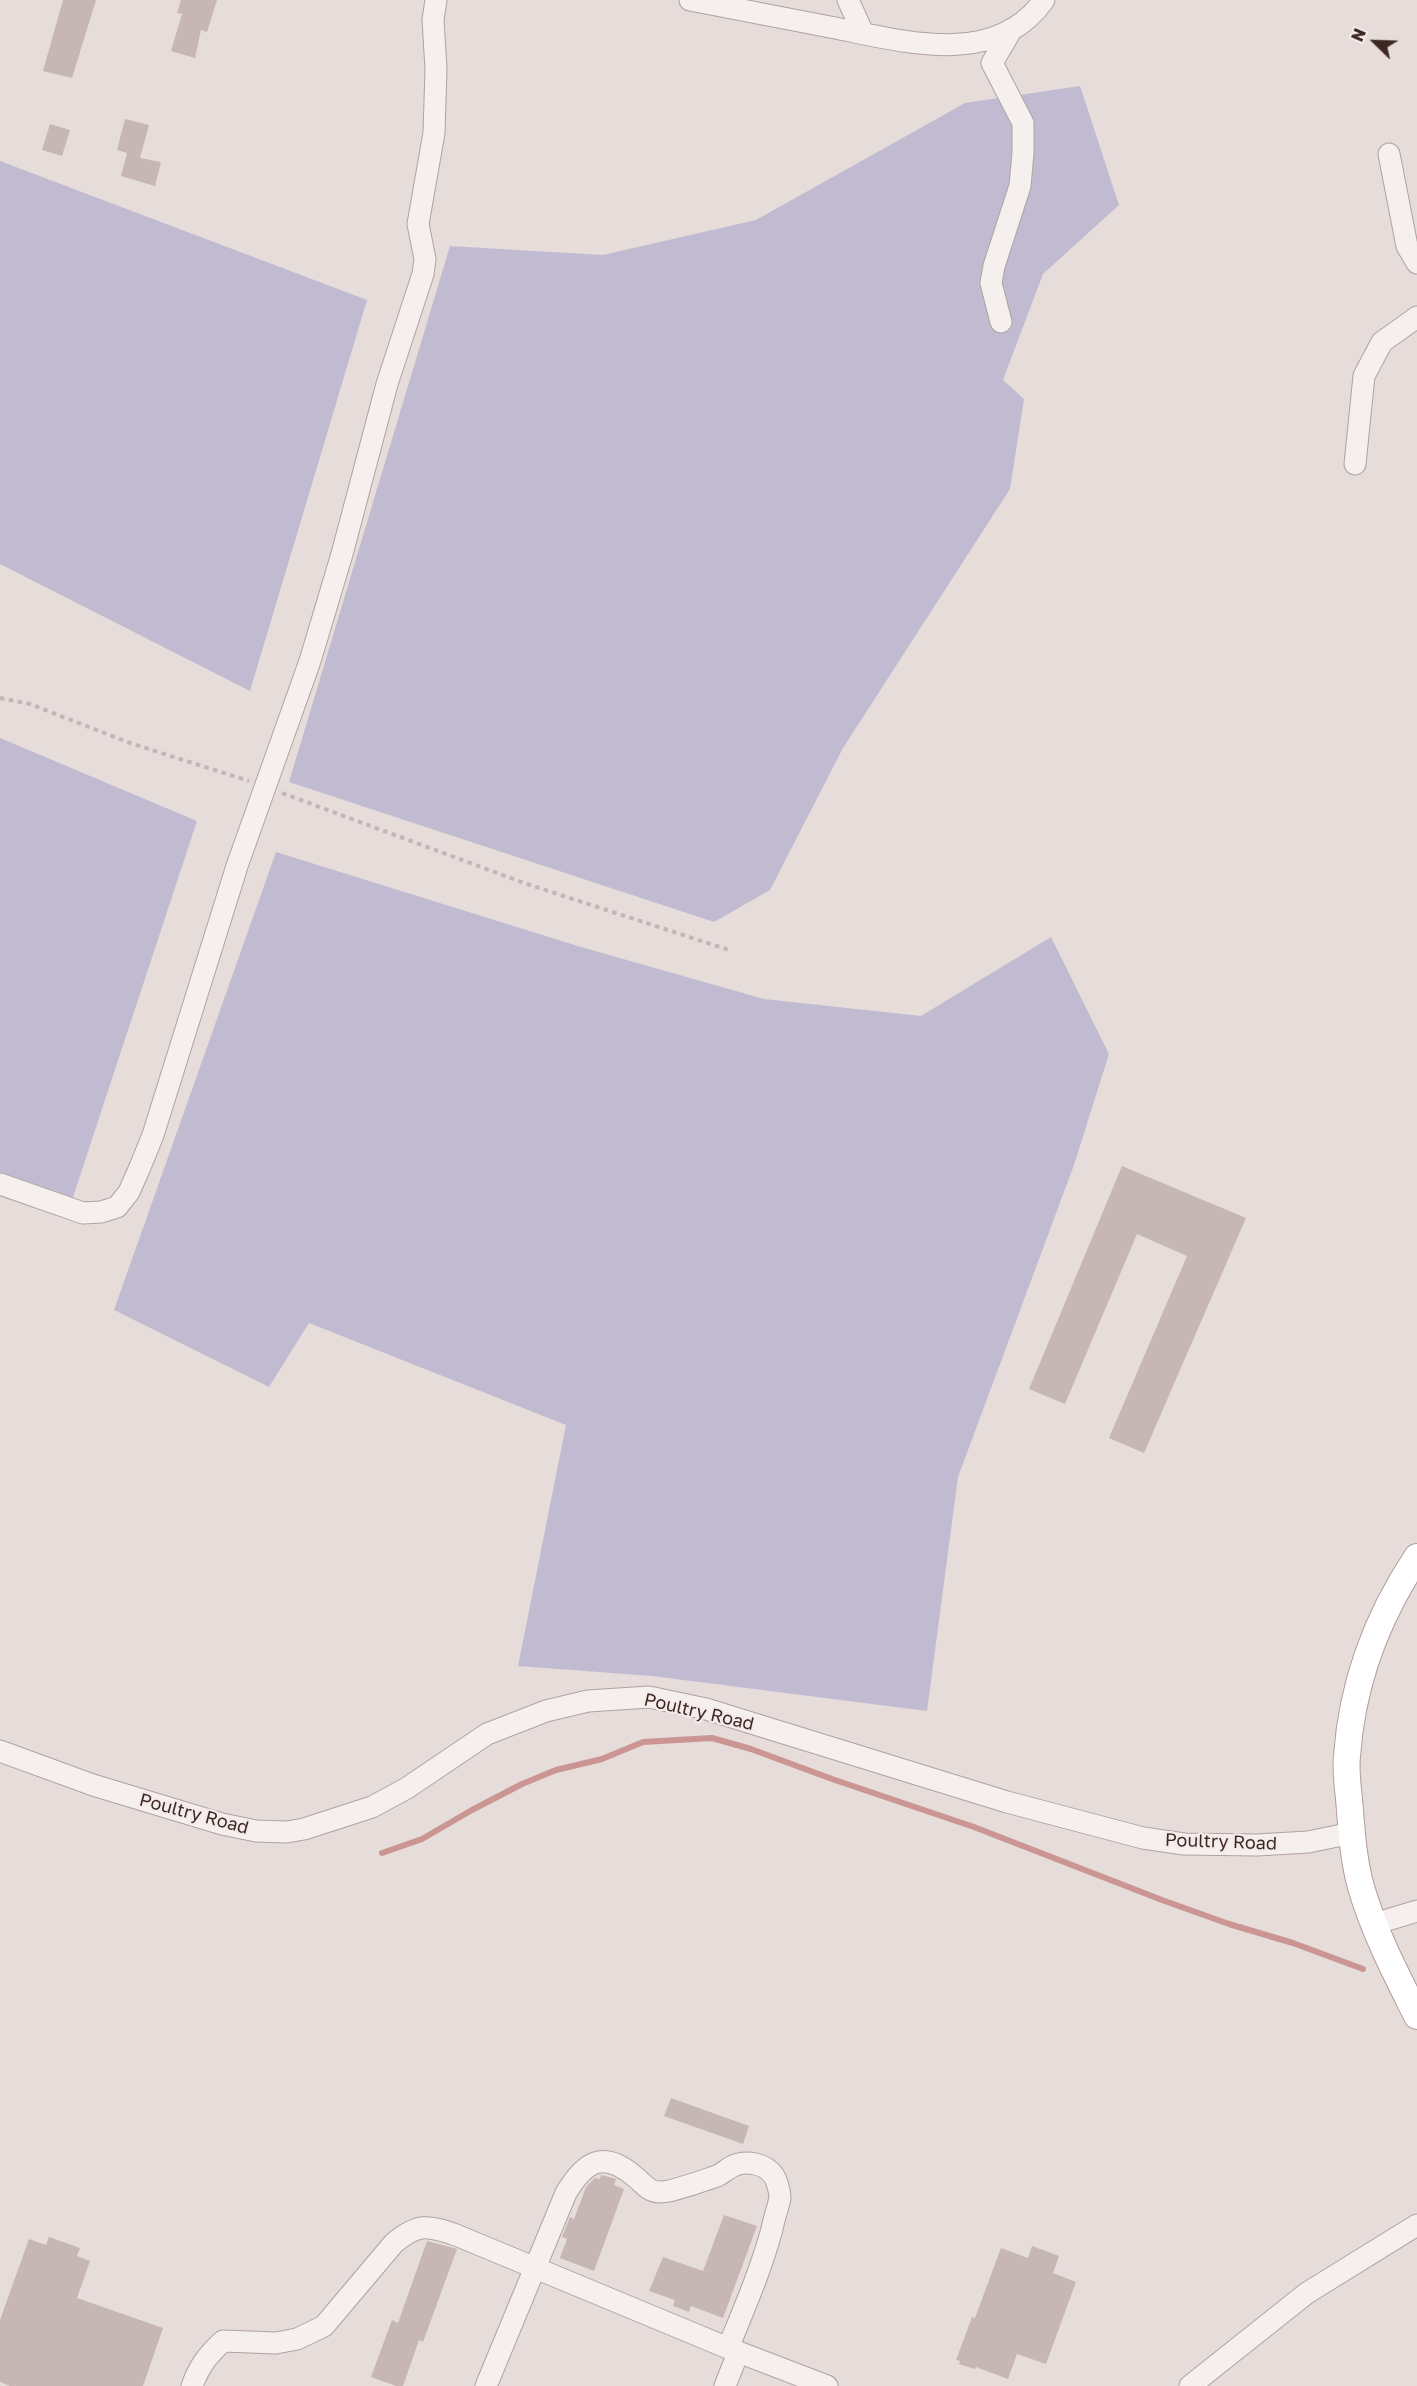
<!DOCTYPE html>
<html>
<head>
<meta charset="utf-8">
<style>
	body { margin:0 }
	#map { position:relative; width:1417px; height:2386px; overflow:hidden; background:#e6dcda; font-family:"Golos Text",sans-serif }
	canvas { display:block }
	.north { position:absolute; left:1345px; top:12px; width:60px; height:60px; -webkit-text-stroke:4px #f4ebea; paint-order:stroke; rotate:293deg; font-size:16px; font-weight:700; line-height:24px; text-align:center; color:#3d2824 }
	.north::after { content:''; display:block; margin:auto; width:21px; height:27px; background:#3d2824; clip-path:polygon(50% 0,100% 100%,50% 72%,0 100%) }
</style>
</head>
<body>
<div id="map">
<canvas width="1417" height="2386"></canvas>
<div class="north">N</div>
</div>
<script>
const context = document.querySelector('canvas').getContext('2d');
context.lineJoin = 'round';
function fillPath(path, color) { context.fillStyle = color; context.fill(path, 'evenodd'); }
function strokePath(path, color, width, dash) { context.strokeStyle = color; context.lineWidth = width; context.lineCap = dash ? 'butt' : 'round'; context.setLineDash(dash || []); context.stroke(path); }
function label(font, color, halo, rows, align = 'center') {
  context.font = font + ' "Golos Text",sans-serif'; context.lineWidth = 4.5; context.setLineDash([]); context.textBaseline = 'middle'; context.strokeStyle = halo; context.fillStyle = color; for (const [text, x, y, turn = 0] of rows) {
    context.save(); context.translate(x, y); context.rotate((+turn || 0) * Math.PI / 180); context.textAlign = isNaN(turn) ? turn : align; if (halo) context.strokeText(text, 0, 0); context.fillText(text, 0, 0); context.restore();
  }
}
fillPath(new Path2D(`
	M 1080,86 L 1119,205 L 1043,274 L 1003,380 L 1024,399 L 1010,489 L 843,748 L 770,890 L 714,922 L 289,782 L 450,246 L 603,255 L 756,220 L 965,103 Z
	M 0,161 L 367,300 L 250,691 L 0,564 Z
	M 0,738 L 197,821 L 72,1200 L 0,1173 Z
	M 276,852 L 581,947 L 764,999 L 921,1016 L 1051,937 L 1109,1054 L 1074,1165 L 958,1477 L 927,1711 L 652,1676 L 518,1666 L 566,1425 L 309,1323 L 269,1387 L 114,1310 Z`), '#c1bbd1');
strokePath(new Path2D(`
	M 382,1853 L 422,1839 L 472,1810 L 522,1784 L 556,1770 L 602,1759 L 643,1742 L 712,1738 L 751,1749 L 832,1779 L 974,1827 L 1162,1900 L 1229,1924 L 1293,1943 L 1363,1969`), '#ca9592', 6);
fillPath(new Path2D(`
	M 63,0 L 96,0 L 72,78 L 43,71 Z
	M 181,0 L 217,0 L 207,32 L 201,30 L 195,58 L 171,51 L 182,14 L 177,13 Z
	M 125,119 L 149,125 L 140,158 L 161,162 L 155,186 L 121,176 L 127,153 L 117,150 Z
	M 50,124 L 70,130 L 62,156 L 42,150 Z
	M 1122,1166 L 1246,1218 L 1144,1453 L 1109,1438 L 1187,1256 L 1137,1234 L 1065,1404 L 1029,1389 Z
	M 671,2098 L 749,2126 L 743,2144 L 664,2116 Z
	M 601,2175 L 616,2179 L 614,2185 L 624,2189 L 594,2271 L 560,2258 L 567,2239 L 562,2237 L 570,2217 L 574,2219 L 586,2187 L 595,2178 L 600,2179 Z
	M 724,2215 L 757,2226 L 723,2318 L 691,2306 L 689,2312 L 673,2306 L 675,2300 L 649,2291 L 663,2257 L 703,2271 Z
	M 49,2237 L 80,2248 L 77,2256 L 90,2261 L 77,2298 L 163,2328 L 143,2386 L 10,2386 L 0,2382 L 0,2320 L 29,2239 L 46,2245 Z
	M 427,2241 L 457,2249 L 423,2342 L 419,2340 L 403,2386 L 396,2386 L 371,2377 L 392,2320 L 398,2323 Z
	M 1032,2246 L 1059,2256 L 1053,2273 L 1076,2282 L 1046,2364 L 1017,2354 L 1008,2379 L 976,2367 L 975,2369 L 959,2364 L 960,2361 L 956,2360 L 972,2317 L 975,2318 L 1001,2248 L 1028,2258 Z`), '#c6b7b4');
const minor = new Path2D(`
	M 690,0 C 737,9 783,18 830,27 C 899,40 995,70 1044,0
	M 848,0 L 863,33
	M 1389,154 L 1407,246 L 1417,263
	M 1001,322 L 991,283 L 994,266 L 1020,186 L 1023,153 L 1023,123 L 992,63 L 1012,29
	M 1355,464 L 1364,376 L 1382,342 L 1417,317
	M 0,1184 L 83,1213 L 101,1212 L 117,1207 L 129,1192 L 140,1167 L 153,1135 L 237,866 L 310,661 L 342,554 L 387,384 L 423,274 L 425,259 L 418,224 L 434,133 L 436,69 L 433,20 L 436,0
	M 0,1751 L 93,1785 L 222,1824 L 256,1831 L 287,1832 L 304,1829 L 372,1807 L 407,1788 L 487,1734 L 546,1711 L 588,1701 L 649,1697 L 706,1709 L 1007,1802 L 1143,1838 L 1184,1844 L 1257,1845 L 1308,1842 L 1352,1833
	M 1374,1924 L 1417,1911
	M 192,2386 C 199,2366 208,2355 223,2341 L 276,2343 L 297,2339 L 324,2326 L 394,2243 C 418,2223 428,2225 456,2235 L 728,2348 L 827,2386
	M 486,2386 L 566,2193 C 584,2163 602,2149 634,2176 C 647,2186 649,2195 669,2191 C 685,2187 702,2181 717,2176 C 723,2173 727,2169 733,2166 C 746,2160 765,2163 774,2176 C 777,2181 780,2192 780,2198 C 778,2208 774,2218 772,2229 C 761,2270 744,2309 728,2348
	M 725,2386 L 738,2353
	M 1190,2386 L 1307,2293 L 1417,2225`);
const major = new Path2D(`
	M 1417,1557 C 1377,1617 1352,1684 1347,1756 C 1345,1774 1349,1793 1350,1811 C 1352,1836 1354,1862 1361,1887 C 1374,1932 1396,1974 1417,2016`);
strokePath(minor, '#b0a2a0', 23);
strokePath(major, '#b39d99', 28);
strokePath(new Path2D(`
	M 0,698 L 30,704 L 130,743 L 249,781
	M 282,793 L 524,883 L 729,950`), '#c1b7b5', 4, [4.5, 4.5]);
strokePath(minor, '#f5efed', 21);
strokePath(major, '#fff', 26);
label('18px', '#3d2824', '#f4ebea', [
	["Poultry Road",699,1712,13],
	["Poultry Road",194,1814,15],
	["Poultry Road",1221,1842,2]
]);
</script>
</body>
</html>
